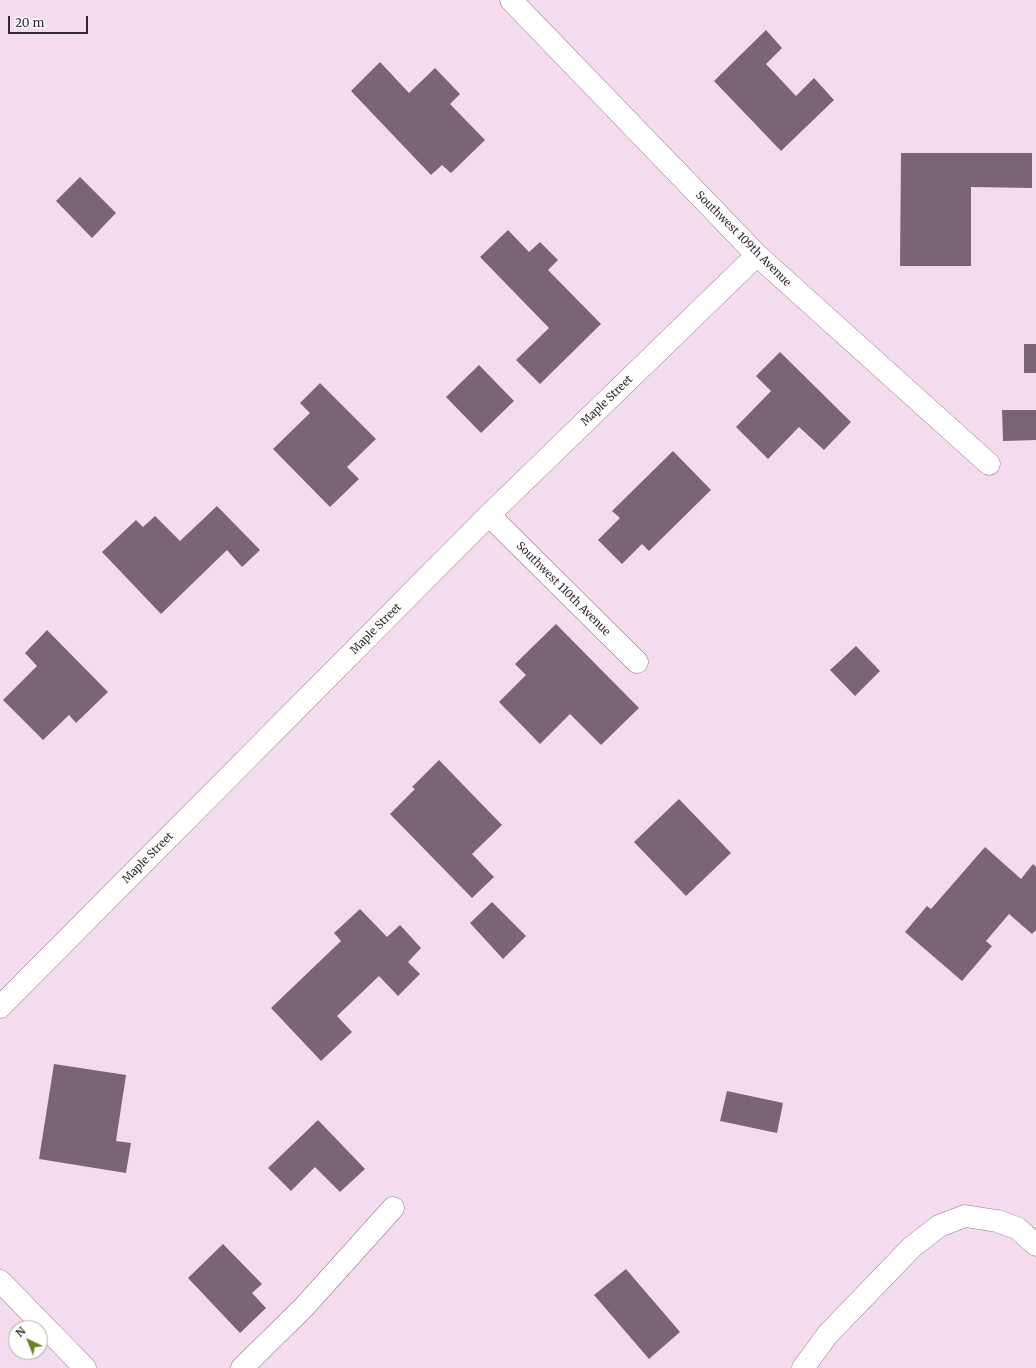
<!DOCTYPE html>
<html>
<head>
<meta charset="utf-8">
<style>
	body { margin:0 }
	#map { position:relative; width:1036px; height:1368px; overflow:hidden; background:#f5dbee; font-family:Merriweather,serif }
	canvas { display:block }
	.north { position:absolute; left:8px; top:1320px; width:40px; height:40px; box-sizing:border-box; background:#fff; border:1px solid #aeaaad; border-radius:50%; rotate:317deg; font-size:11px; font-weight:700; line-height:16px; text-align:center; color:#342b32 }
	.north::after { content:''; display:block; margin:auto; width:14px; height:18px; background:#6f7e2c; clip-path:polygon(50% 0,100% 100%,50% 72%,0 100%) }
	.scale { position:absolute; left:8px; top:16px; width:80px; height:18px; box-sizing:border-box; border:2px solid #342b32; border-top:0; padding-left:5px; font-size:12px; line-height:14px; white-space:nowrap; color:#342b32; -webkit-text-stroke:3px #fff; paint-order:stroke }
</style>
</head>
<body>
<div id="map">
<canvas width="1036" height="1368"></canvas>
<div class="north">N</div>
<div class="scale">20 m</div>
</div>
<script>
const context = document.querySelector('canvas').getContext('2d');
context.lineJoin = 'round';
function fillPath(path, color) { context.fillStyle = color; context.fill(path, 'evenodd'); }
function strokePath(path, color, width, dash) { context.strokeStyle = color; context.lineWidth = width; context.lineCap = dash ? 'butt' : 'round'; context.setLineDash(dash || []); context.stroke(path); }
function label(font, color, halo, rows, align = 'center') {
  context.font = font + ' Merriweather,serif'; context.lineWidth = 4; context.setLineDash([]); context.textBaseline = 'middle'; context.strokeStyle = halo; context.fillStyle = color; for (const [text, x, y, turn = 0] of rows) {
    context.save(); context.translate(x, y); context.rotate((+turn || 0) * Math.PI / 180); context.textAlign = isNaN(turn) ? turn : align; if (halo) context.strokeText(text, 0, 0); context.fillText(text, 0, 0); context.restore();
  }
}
fillPath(new Path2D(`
	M 766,30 L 782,48 L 766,64 L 796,96 L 814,78 L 834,100 L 781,151 L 714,81 Z
	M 380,62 L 409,93 L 435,68 L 460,94 L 450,104 L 485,140 L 451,173 L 442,165 L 431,175 L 351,91 Z
	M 901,153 L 1032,153 L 1032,188 L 971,187 L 971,266 L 900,266 Z
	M 80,177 L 116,213 L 92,238 L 56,201 Z
	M 508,230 L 529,252 L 540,242 L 558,260 L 548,270 L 601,324 L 540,384 L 516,360 L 549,328 L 480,257 Z
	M 1024,344 L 1036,344 L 1036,373 L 1024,373 Z
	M 780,352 L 851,422 L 824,450 L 799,427 L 768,459 L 736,427 L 771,391 L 756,376 Z
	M 479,365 L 514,401 L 481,433 L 446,397 Z
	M 320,383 L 376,439 L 347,467 L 359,479 L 330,507 L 273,449 L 310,413 L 300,403 Z
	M 1002,410 L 1036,410 L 1036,440 L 1003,441 Z
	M 673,451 L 711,490 L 649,551 L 642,544 L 622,564 L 598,540 L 620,518 L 612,511 Z
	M 217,506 L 260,550 L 242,567 L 227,550 L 161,614 L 102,552 L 136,520 L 143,527 L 155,516 L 180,541 Z
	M 556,624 L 639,708 L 601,745 L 570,714 L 540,744 L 499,702 L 526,675 L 515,664 Z
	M 47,630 L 108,692 L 76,723 L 69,715 L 43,740 L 3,700 L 37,666 L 25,653 Z
	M 856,646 L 880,671 L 855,696 L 830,670 Z
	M 439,760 L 502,825 L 472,854 L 494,877 L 472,898 L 390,814 L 415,789 L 412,787 Z
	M 679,799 L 731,853 L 686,896 L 634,842 Z
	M 985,847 L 1021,879 L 1033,864 L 1036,867 L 1036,930 L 1032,934 L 1009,914 L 986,941 L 992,946 L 962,981 L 905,932 L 927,906 L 931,909 Z
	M 492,902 L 526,936 L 503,959 L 470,923 Z
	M 360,909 L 387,937 L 400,925 L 421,948 L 408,962 L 420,974 L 398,996 L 379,976 L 337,1016 L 352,1032 L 321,1061 L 271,1008 L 341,941 L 334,933 Z
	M 54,1064 L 126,1075 L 116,1141 L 131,1143 L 126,1173 L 39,1159 Z
	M 727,1091 L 783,1103 L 777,1133 L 720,1121 Z
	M 318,1120 L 365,1169 L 340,1192 L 315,1167 L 291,1191 L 268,1168 Z
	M 223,1244 L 262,1284 L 252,1293 L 266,1308 L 240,1333 L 188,1278 Z
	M 626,1269 L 680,1332 L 649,1359 L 594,1295 Z`), '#7b6575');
const minor = new Path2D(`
	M 511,0 L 757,255 L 989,464
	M 489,515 L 637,662
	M 0,1007 L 489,515 L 757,255
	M 0,1281 L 85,1368
	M 242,1368 L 304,1307 L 393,1208
	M 803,1368 L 828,1334 L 912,1247 L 939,1226 L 965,1216 L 997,1221 L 1017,1228 L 1036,1245`);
strokePath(minor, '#917a8c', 23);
strokePath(minor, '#fff', 22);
label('11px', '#342b32', '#fff', [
	["Southwest 109th Avenue",743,239,45],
	["Maple Street",607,401,-44],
	["Southwest 110th Avenue",563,589,45],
	["Maple Street",376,629,-45],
	["Maple Street",148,858,-45]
]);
</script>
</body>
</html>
